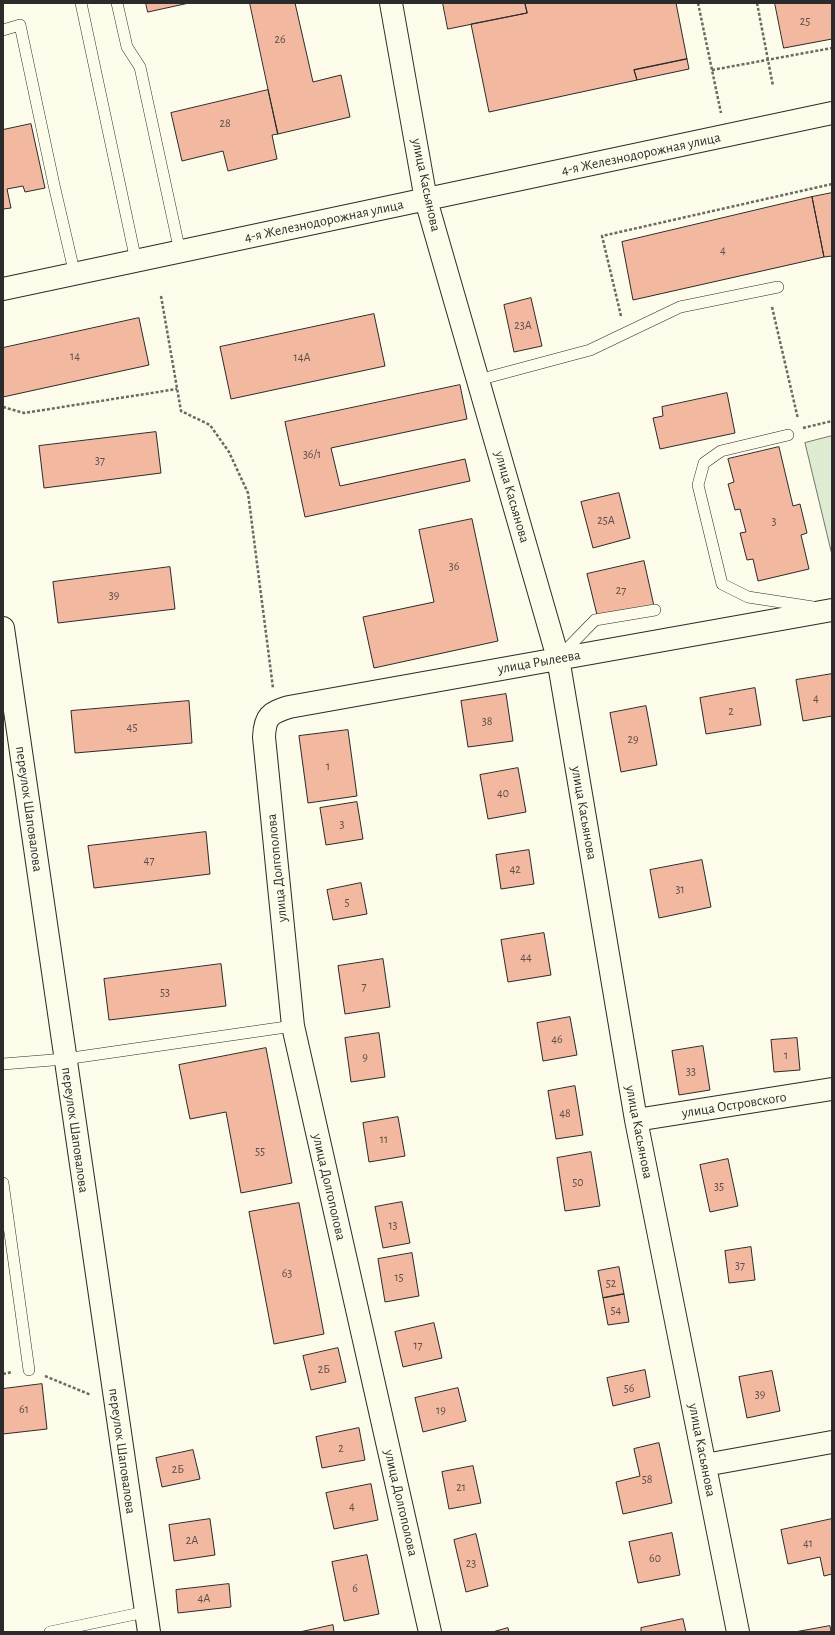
<!DOCTYPE html>
<html>
<head>
<meta charset="utf-8">
<style>
	body { margin:0 }
	#map { position:relative; width:835px; height:1635px; overflow:hidden; background:#fdfbea; font-family:"Alegreya Sans",sans-serif }
	canvas { display:block }
	.frame { position:absolute; inset:0; border:4px solid #2b2b2b; pointer-events:none }
</style>
</head>
<body>
<div id="map">
<canvas width="835" height="1635"></canvas>
<div class="frame"></div>
</div>
<script>
const context = document.querySelector('canvas').getContext('2d');
context.lineJoin = 'round';
function fillPath(path, color) { context.fillStyle = color; context.fill(path, 'evenodd'); }
function strokePath(path, color, width, dash) { context.strokeStyle = color; context.lineWidth = width; context.lineCap = dash ? 'butt' : 'round'; context.setLineDash(dash || []); context.stroke(path); }
function label(font, color, halo, rows, align = 'center') {
  context.font = font + ' "Alegreya Sans",sans-serif'; context.lineWidth = 3; context.setLineDash([]); context.textBaseline = 'middle'; context.strokeStyle = halo; context.fillStyle = color; for (const [text, x, y, turn = 0] of rows) {
    context.save(); context.translate(x, y); context.rotate((+turn || 0) * Math.PI / 180); context.textAlign = isNaN(turn) ? turn : align; if (halo) context.strokeText(text, 0, 0); context.fillText(text, 0, 0); context.restore();
  }
}
const green = new Path2D(`
	M 832,436 L 832,555 L 805,443 Z`);
fillPath(green, '#deebd1');
strokePath(green, '#74746e', 1);
const building = new Path2D(`
	M 146,3 L 189,3 L 148,12 Z
	M 250,3 L 295,3 L 313,82 L 341,75 L 350,117 L 278,134 Z
	M 443,3 L 525,3 L 527,13 L 448,29 Z
	M 525,3 L 676,3 L 687,59 L 634,70 L 637,80 L 489,112 L 471,24 L 527,13 Z
	M 775,3 L 832,3 L 832,39 L 784,48 Z
	M 687,59 L 689,69 L 637,80 L 634,70 Z
	M 268,90 L 278,134 L 272,135 L 277,159 L 228,171 L 223,151 L 182,161 L 171,113 Z
	M 31,124 L 45,188 L 25,192 L 23,186 L 7,189 L 11,208 L 3,209 L 3,130 Z
	M 832,193 L 832,256 L 824,257 L 812,197 Z
	M 812,197 L 824,257 L 633,300 L 622,242 Z
	M 531,298 L 542,346 L 514,352 L 504,305 Z
	M 374,314 L 385,366 L 231,399 L 220,347 Z
	M 139,318 L 149,365 L 3,397 L 3,348 Z
	M 460,385 L 467,419 L 331,448 L 340,486 L 465,459 L 470,481 L 305,517 L 285,422 Z
	M 727,393 L 735,433 L 660,449 L 653,418 L 663,416 L 662,407 Z
	M 156,432 L 161,473 L 44,488 L 39,446 Z
	M 779,447 L 793,506 L 800,504 L 807,533 L 801,535 L 809,569 L 758,581 L 753,559 L 747,560 L 740,533 L 746,532 L 740,509 L 735,510 L 728,484 L 734,482 L 728,459 Z
	M 619,493 L 630,538 L 593,548 L 581,502 Z
	M 472,519 L 498,641 L 374,668 L 363,617 L 434,602 L 419,530 Z
	M 644,561 L 654,606 L 598,619 L 587,574 Z
	M 170,567 L 175,609 L 58,623 L 53,582 Z
	M 832,674 L 832,716 L 803,721 L 796,680 Z
	M 755,688 L 761,725 L 706,734 L 700,698 Z
	M 506,694 L 513,741 L 468,747 L 461,701 Z
	M 189,701 L 192,743 L 75,753 L 71,711 Z
	M 646,706 L 657,765 L 621,772 L 610,713 Z
	M 348,730 L 357,796 L 308,803 L 299,736 Z
	M 518,768 L 526,812 L 488,819 L 480,775 Z
	M 357,802 L 363,839 L 326,845 L 320,808 Z
	M 206,832 L 210,874 L 94,888 L 88,846 Z
	M 529,850 L 534,884 L 501,889 L 496,855 Z
	M 702,860 L 711,907 L 659,918 L 650,870 Z
	M 361,883 L 367,914 L 333,920 L 327,890 Z
	M 544,933 L 551,975 L 508,982 L 501,940 Z
	M 383,959 L 390,1007 L 345,1014 L 338,966 Z
	M 221,964 L 226,1006 L 109,1020 L 104,979 Z
	M 570,1017 L 577,1055 L 543,1061 L 537,1023 Z
	M 379,1033 L 385,1077 L 351,1082 L 345,1038 Z
	M 797,1038 L 800,1070 L 774,1072 L 771,1040 Z
	M 703,1046 L 710,1090 L 679,1095 L 672,1051 Z
	M 266,1048 L 292,1183 L 241,1193 L 226,1112 L 190,1119 L 179,1065 Z
	M 575,1086 L 583,1135 L 556,1139 L 548,1091 Z
	M 398,1117 L 405,1156 L 369,1162 L 363,1123 Z
	M 591,1152 L 600,1206 L 565,1211 L 557,1158 Z
	M 728,1159 L 738,1206 L 710,1212 L 700,1165 Z
	M 402,1202 L 410,1243 L 383,1248 L 375,1207 Z
	M 299,1203 L 324,1334 L 274,1344 L 249,1212 Z
	M 751,1247 L 755,1280 L 729,1283 L 725,1251 Z
	M 412,1253 L 419,1296 L 385,1302 L 378,1259 Z
	M 619,1267 L 624,1294 L 603,1298 L 598,1271 Z
	M 624,1294 L 629,1322 L 608,1325 L 603,1298 Z
	M 434,1323 L 442,1358 L 403,1367 L 395,1332 Z
	M 338,1348 L 346,1382 L 311,1390 L 303,1356 Z
	M 645,1370 L 650,1397 L 613,1406 L 607,1378 Z
	M 772,1371 L 780,1411 L 747,1418 L 739,1377 Z
	M 42,1384 L 47,1429 L 3,1434 L 3,1389 Z
	M 458,1388 L 466,1421 L 423,1432 L 415,1398 Z
	M 359,1428 L 365,1460 L 322,1468 L 316,1437 Z
	M 659,1443 L 672,1503 L 623,1514 L 616,1482 L 640,1476 L 634,1449 Z
	M 193,1450 L 200,1479 L 162,1487 L 156,1458 Z
	M 473,1466 L 481,1503 L 449,1509 L 442,1472 Z
	M 371,1484 L 378,1520 L 334,1529 L 326,1493 Z
	M 210,1519 L 215,1555 L 174,1561 L 169,1525 Z
	M 832,1519 L 832,1574 L 824,1576 L 820,1557 L 788,1564 L 781,1530 Z
	M 672,1533 L 680,1575 L 638,1583 L 629,1542 Z
	M 476,1534 L 488,1586 L 466,1592 L 454,1540 Z
	M 367,1555 L 379,1614 L 344,1621 L 332,1562 Z
	M 229,1584 L 231,1607 L 178,1613 L 176,1590 Z
	M 683,1619 L 686,1632 L 641,1632 L 641,1628 Z
	M 333,1625 L 334,1632 L 300,1632 Z
	M 830,1626 L 831,1632 L 795,1632 Z
	M 508,1628 L 509,1632 L 493,1632 Z`);
fillPath(building, '#f2b8a0');
strokePath(building, '#2b2b2b', 1);
const service = new Path2D(`
	M 81,3 L 136,261
	M 117,3 L 127,47 L 140,67 L 180,252
	M 3,30 L 20,25 L 54,185 L 75,275
	M 478,380 L 590,350 L 680,307 L 778,287
	M 788,435 L 721,451 L 704,463 L 698,485 L 722,584 L 748,597 L 813,607
	M 560,656 L 595,620 L 655,610
	M 3,1064 L 65,1059 L 293,1026
	M 3,1183 L 29,1370
	M 50,1632 L 145,1612`);
const minor = new Path2D(`
	M 391,3 L 426,200 L 558,658 L 636,1120 L 738,1632
	M 3,289 L 832,113
	M 3,628 L 149,1632
	M 636,1120 L 832,1089
	M 705,1465 L 832,1442
	M 430,1632 L 293,1026 L 264,737 C 265,716 270,713 289,707 L 832,610`);
strokePath(service, '#2b2b2b', 12);
strokePath(minor, '#2b2b2b', 24);
strokePath(new Path2D(`
	M 698,3 L 721,113
	M 757,3 L 773,86
	M 712,70 L 832,48
	M 161,296 L 181,411 L 210,425 L 229,452 L 248,493 L 273,688
	M 772,307 L 798,419
	M 621,316 L 602,236 L 832,184
	M 3,407 L 24,413 L 177,389
	M 803,428 L 832,421
	M 3,1374 L 12,1372
	M 45,1376 L 91,1395`), '#6a6964', 2.5, [3, 2]);
strokePath(service, '#fdfbea', 11);
strokePath(minor, '#fdfbea', 22);
label('12px', '#5d4e48', null, [
	["25",805,21],
	["26",280,39],
	["28",225,123],
	["4",723,250],
	["23А",523,325],
	["14",75,356],
	["14А",302,357],
	["36/1",312,454],
	["37",100,460],
	["25А",606,520],
	["3",774,521],
	["36",454,566],
	["27",621,590],
	["39",114,595],
	["4",816,698],
	["2",731,711],
	["38",487,721],
	["45",132,727],
	["29",633,739],
	["1",328,766],
	["40",503,793],
	["3",342,824],
	["47",149,860],
	["42",515,869],
	["31",680,889],
	["5",347,902],
	["44",526,957],
	["7",364,986],
	["53",165,992],
	["46",557,1039],
	["1",786,1055],
	["9",365,1057],
	["33",691,1071],
	["48",565,1113],
	["11",384,1139],
	["55",260,1151],
	["50",578,1182],
	["35",719,1186],
	["13",393,1225],
	["37",740,1265],
	["63",287,1273],
	["15",399,1277],
	["52",611,1283],
	["54",616,1310],
	["17",418,1345],
	["2Б",324,1369],
	["56",629,1388],
	["39",760,1394],
	["61",24,1409],
	["19",441,1410],
	["2",341,1448],
	["2Б",178,1469],
	["58",647,1479],
	["21",461,1487],
	["4",352,1506],
	["2А",192,1540],
	["41",808,1543],
	["60",655,1558],
	["23",471,1563],
	["6",355,1588],
	["4А",204,1598]
]);
label('14px', '#2b2b2b', '#fdfbea', [
	["4-я Железнодорожная улица",641,154,-12],
	["улица Касьянова",426,185,78],
	["4-я Железнодорожная улица",324,221,-12],
	["улица Касьянова",512,497,74],
	["улица Рылеева",539,662,-10],
	["переулок Шаповалова",29,809,82],
	["улица Касьянова",584,813,80],
	["улица Долгополова",277,868,-96],
	["улица Островского",734,1105,-9],
	["переулок Шаповалова",75,1130,82],
	["улица Касьянова",639,1132,79],
	["улица Долгополова",329,1187,77],
	["улица Касьянова",702,1450,79],
	["переулок Шаповалова",122,1451,82],
	["улица Долгополова",401,1503,77]
]);
</script>
</body>
</html>
